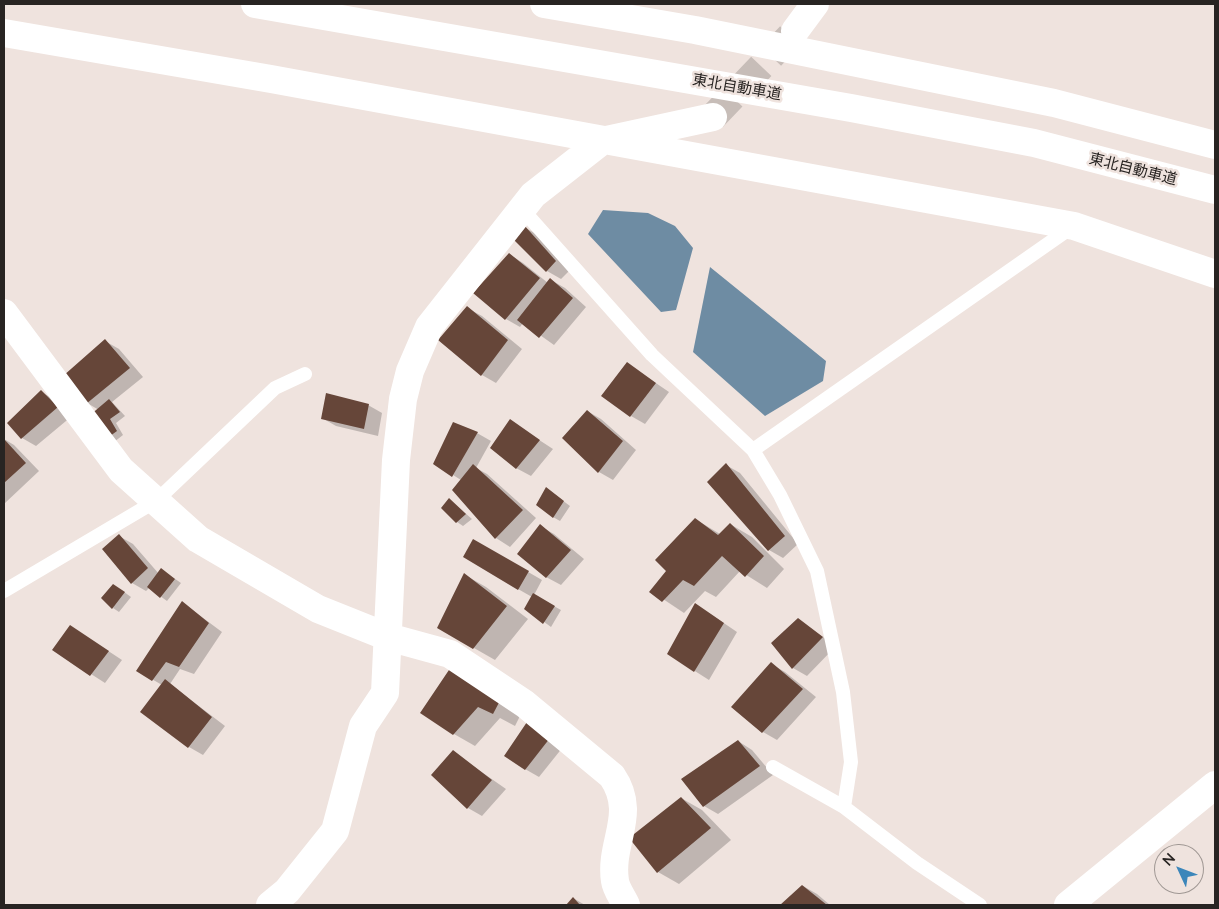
<!DOCTYPE html>
<html>
<head>
<meta charset="utf-8">
<style>
	body { margin:0 }
	#map { position:relative; width:1219px; height:909px; overflow:hidden; background:#efe3de; font-family:Lato,sans-serif }
	canvas { display:block }
	.frame { position:absolute; inset:0; border:5px solid #282422; pointer-events:none }
	.north { position:absolute; left:1154px; top:844px; width:50px; height:50px; box-sizing:border-box; background:#efe3de; border:1px solid #9f9793; border-radius:50%; rotate:313deg; font-size:14px; font-weight:700; line-height:20px; text-align:center; color:#282422 }
	.north::after { content:''; display:block; margin:auto; width:18px; height:22px; background:#3c86ba; clip-path:polygon(50% 0,100% 100%,50% 72%,0 100%) }
</style>
</head>
<body>
<div id="map">
<canvas width="1219" height="909"></canvas>
<div class="frame"></div>
<div class="north">N</div>
</div>
<script>
const context = document.querySelector('canvas').getContext('2d');
context.lineJoin = 'round';
function fillPath(path, color) { context.fillStyle = color; context.fill(path, 'evenodd'); }
function strokePath(path, color, width, dash) { context.strokeStyle = color; context.lineWidth = width; context.lineCap = dash ? 'butt' : 'round'; context.setLineDash(dash || []); context.stroke(path); }
function label(font, color, halo, rows, align = 'center') {
  context.font = font + ' Lato,"Noto Sans JP",sans-serif'; context.lineWidth = 5; context.setLineDash([]); context.textBaseline = 'middle'; context.strokeStyle = halo; context.fillStyle = color; for (const [text, x, y, turn = 0] of rows) {
    context.save(); context.translate(x, y); context.rotate((+turn || 0) * Math.PI / 180); context.textAlign = isNaN(turn) ? turn : align; if (halo) context.strokeText(text, 0, 0); context.fillText(text, 0, 0); context.restore();
  }
}
fillPath(new Path2D(`
	M 603,210 L 648,213 L 675,226 L 693,248 L 676,310 L 661,312 L 588,234 Z
	M 710,267 L 826,361 L 823,381 L 765,416 L 693,352 Z`), '#6e8ca3');
fillPath(new Path2D(`
	M 524,227 L 538,235 L 570,270 L 561,279 L 547,271 L 513,237 Z
	M 509,254 L 523,263 L 548,283 L 551,280 L 565,288 L 586,307 L 554,345 L 523,323 L 520,327 L 506,319 Z
	M 467,308 L 482,316 L 522,349 L 496,383 L 482,375 L 440,340 Z
	M 105,341 L 119,349 L 143,377 L 112,402 L 125,416 L 116,423 L 123,435 L 114,442 L 99,410 L 87,403 Z
	M 628,364 L 669,392 L 645,424 L 631,416 Z
	M 41,392 L 55,400 L 72,416 L 36,446 L 22,438 Z
	M 368,405 L 382,413 L 378,436 L 336,426 L 322,418 Z
	M 587,411 L 601,419 L 636,450 L 613,480 L 599,472 L 564,438 Z
	M 510,421 L 553,449 L 531,476 L 516,468 Z
	M 477,433 L 491,441 L 476,468 L 487,474 L 536,518 L 510,547 L 496,538 L 453,490 L 461,480 L 453,475 Z
	M 4,439 L 14,445 L 39,471 L 4,504 Z
	M 726,465 L 740,473 L 798,544 L 783,558 L 769,550 Z
	M 546,488 L 570,506 L 560,521 L 553,517 Z
	M 450,500 L 472,519 L 463,526 L 457,522 Z
	M 695,519 L 720,534 L 730,524 L 752,537 L 784,569 L 767,588 L 740,571 L 716,597 L 705,591 L 684,613 L 651,591 L 668,571 Z
	M 540,526 L 554,534 L 584,559 L 561,585 L 546,577 Z
	M 119,536 L 133,544 L 159,574 L 168,574 L 181,583 L 167,601 L 149,588 L 146,591 L 132,583 Z
	M 473,540 L 542,580 L 534,595 L 561,610 L 551,627 L 525,608 L 532,597 L 518,589 Z
	M 465,575 L 486,587 L 528,619 L 495,660 L 439,628 Z
	M 120,589 L 131,597 L 119,612 L 113,608 Z
	M 183,603 L 222,632 L 194,674 L 180,669 L 170,684 L 225,726 L 203,755 L 189,747 L 162,685 L 138,671 Z
	M 709,613 L 737,632 L 709,680 L 668,654 Z
	M 798,620 L 836,646 L 807,676 L 793,668 L 772,644 Z
	M 84,635 L 122,660 L 105,683 L 91,674 Z
	M 771,664 L 785,672 L 816,697 L 777,740 L 763,732 Z
	M 453,666 L 524,708 L 515,726 L 500,718 L 475,746 L 454,734 Z
	M 527,724 L 563,747 L 539,777 L 525,769 Z
	M 738,741 L 752,750 L 773,775 L 718,814 L 704,806 Z
	M 453,752 L 506,789 L 482,816 L 468,808 L 433,775 Z
	M 681,798 L 702,810 L 731,840 L 679,884 L 658,872 Z
	M 803,886 L 817,894 L 830,905 L 782,905 Z
	M 573,898 L 585,905 L 567,905 Z`), '#0003');
fillPath(new Path2D(`
	M 524,225 L 556,261 L 546,272 L 511,237 Z
	M 509,253 L 540,278 L 505,320 L 473,293 Z
	M 550,278 L 573,298 L 539,338 L 517,320 Z
	M 467,306 L 508,340 L 481,376 L 438,340 Z
	M 105,339 L 130,368 L 86,404 L 63,376 Z
	M 627,362 L 656,383 L 630,417 L 601,396 Z
	M 41,390 L 58,407 L 21,439 L 7,423 Z
	M 326,393 L 369,404 L 364,429 L 321,419 Z
	M 109,399 L 120,412 L 110,419 L 117,431 L 106,439 L 89,416 Z
	M 587,410 L 623,441 L 598,473 L 562,438 Z
	M 510,419 L 540,440 L 516,469 L 490,448 Z
	M 453,422 L 478,432 L 452,477 L 433,464 Z
	M 4,439 L 26,463 L 4,483 Z
	M 726,463 L 785,536 L 768,551 L 707,482 Z
	M 473,464 L 523,510 L 495,539 L 452,490 Z
	M 546,487 L 564,501 L 553,518 L 536,505 Z
	M 449,498 L 466,514 L 456,523 L 441,508 Z
	M 695,518 L 718,535 L 730,523 L 764,556 L 745,577 L 722,556 L 694,586 L 683,580 L 662,602 L 649,592 L 666,571 L 655,560 Z
	M 540,524 L 571,550 L 546,578 L 517,554 Z
	M 119,534 L 148,568 L 131,584 L 102,549 Z
	M 473,539 L 529,571 L 518,590 L 463,557 Z
	M 161,568 L 175,579 L 160,598 L 147,587 Z
	M 464,573 L 507,606 L 473,649 L 437,628 Z
	M 113,584 L 125,592 L 112,609 L 101,598 Z
	M 533,593 L 555,606 L 543,624 L 524,609 Z
	M 182,601 L 209,623 L 179,667 L 166,662 L 152,681 L 136,671 Z
	M 695,603 L 724,623 L 694,672 L 667,654 Z
	M 798,618 L 823,637 L 792,669 L 771,643 Z
	M 70,625 L 109,651 L 90,676 L 52,650 Z
	M 771,662 L 803,689 L 762,733 L 731,707 Z
	M 453,664 L 503,695 L 493,714 L 478,707 L 453,735 L 420,713 Z
	M 165,679 L 212,717 L 188,748 L 140,712 Z
	M 527,722 L 550,738 L 525,770 L 504,756 Z
	M 738,740 L 760,766 L 703,807 L 681,779 Z
	M 453,750 L 492,780 L 467,809 L 431,775 Z
	M 681,797 L 711,828 L 657,873 L 629,838 Z
	M 802,885 L 827,905 L 780,905 Z
	M 573,897 L 580,905 L 566,905 Z`), '#664639');
strokePath(new Path2D(`
	M 713,117 L 794,32`), '#c7bdb8', 28, [28, 14]);
strokePath(new Path2D(`
	M 522,209 L 652,355 L 753,450 L 780,495 L 817,571 L 843,692 L 851,762 L 844,807 L 917,863 L 980,905
	M 753,450 L 1072,227
	M 4,591 L 156,501 L 275,388 L 305,374
	M 773,767 L 844,807`), '#fff', 14);
strokePath(new Path2D(`
	M 795,31 L 815,4
	M 4,33 L 271,79 L 1074,226 L 1215,274
	M 4,313 L 121,470 L 198,539 L 318,609 L 388,637 L 450,654 L 525,704 L 612,776 C 638,814 609,842 615,881 C 616,889 623,898 626,905
	M 270,905 L 287,891 L 335,831 L 363,726 L 385,693 L 396,460 L 403,399 L 410,371 L 429,327 L 533,195 L 602,141 L 713,117
	M 1068,905 L 1215,785`), '#fff', 28);
strokePath(new Path2D(`
	M 255,4 L 851,108 L 1034,143 L 1215,190
	M 544,4 L 695,30 L 1054,103 L 1215,145`), '#fff', 28);
label('15px', '#282422', '#efe3de', [
	["東北自動車道",737,87,10],
	["東北自動車道",1133,169,14]
]);
</script>
</body>
</html>
